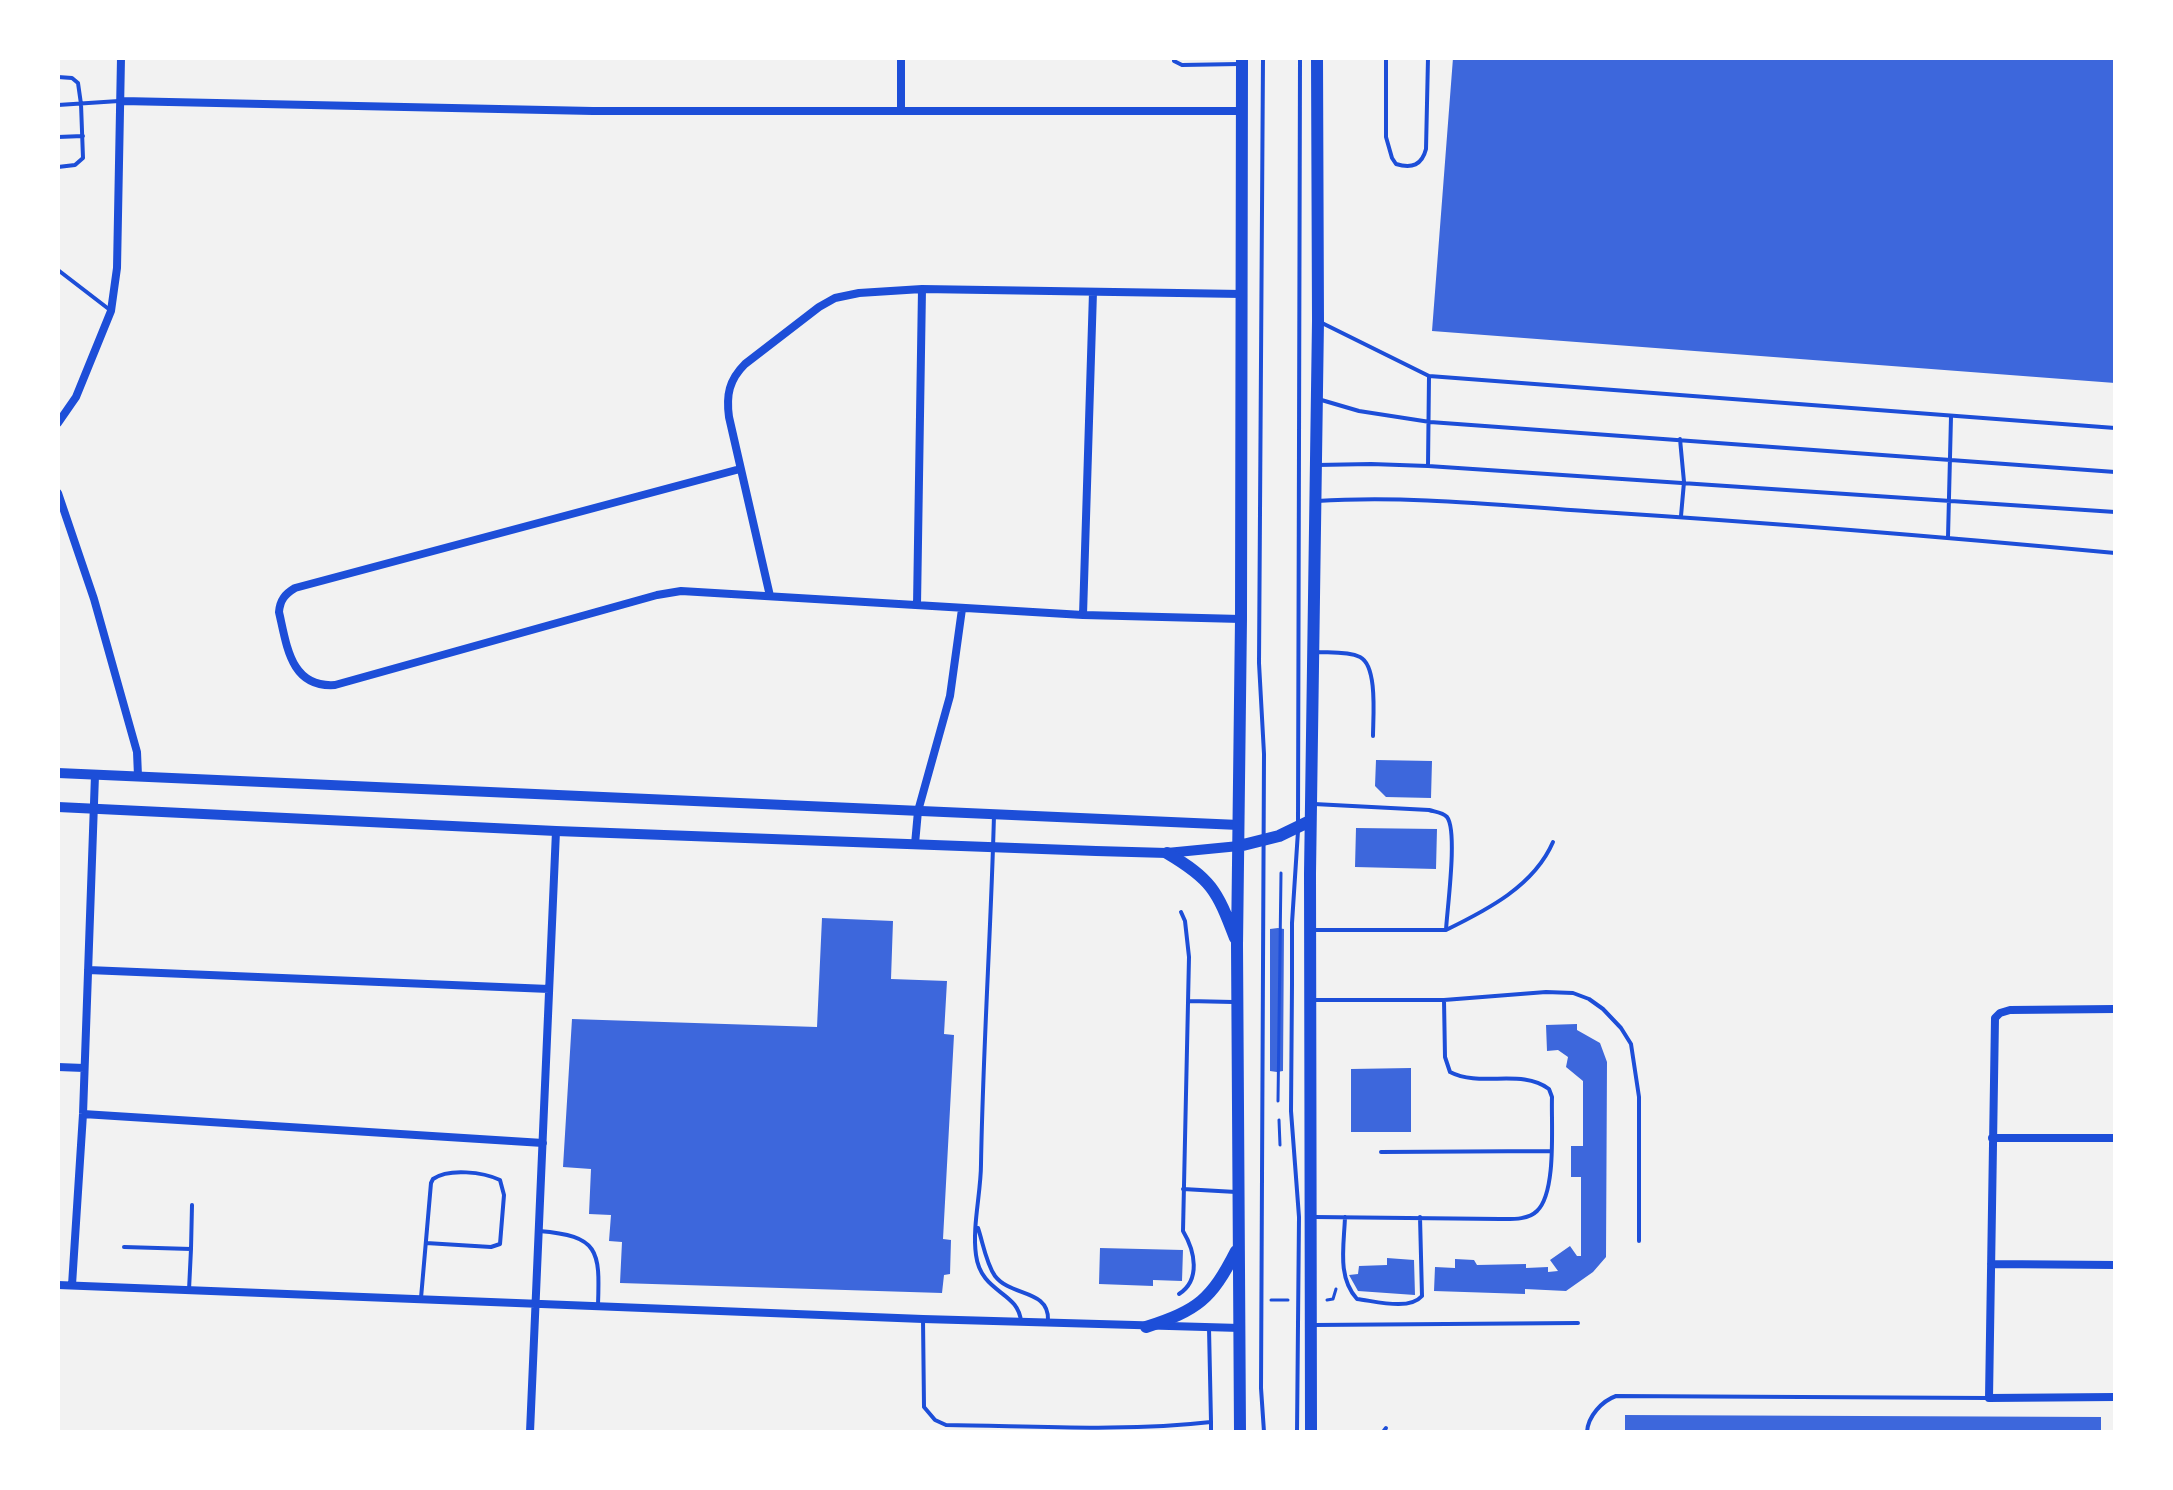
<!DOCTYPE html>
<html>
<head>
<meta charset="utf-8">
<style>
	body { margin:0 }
	#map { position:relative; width:2173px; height:1490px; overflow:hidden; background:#f2f2f2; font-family:"Alegreya Sans",sans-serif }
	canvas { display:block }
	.frame { position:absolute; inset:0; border:60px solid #fff; pointer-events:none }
</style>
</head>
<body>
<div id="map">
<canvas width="2173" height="1490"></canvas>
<div class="frame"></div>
</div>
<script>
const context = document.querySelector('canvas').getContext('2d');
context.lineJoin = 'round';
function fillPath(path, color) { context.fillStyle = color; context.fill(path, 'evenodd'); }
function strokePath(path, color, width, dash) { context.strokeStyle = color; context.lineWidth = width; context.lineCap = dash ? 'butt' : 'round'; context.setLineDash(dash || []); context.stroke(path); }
fillPath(new Path2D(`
	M 1453,58 L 2115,58 L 2115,383 L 1432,331 Z
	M 1376,760 L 1432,761 L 1431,798 L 1386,797 L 1375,786 Z
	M 1356,828 L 1437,829 L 1436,869 L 1355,867 Z
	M 822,918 L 893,921 L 891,979 L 947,981 L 944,1034 L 954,1035 L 943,1239 L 951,1240 L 950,1274 L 944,1275 L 942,1293 L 620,1283 L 622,1242 L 609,1241 L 611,1215 L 589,1214 L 591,1169 L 563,1167 L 572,1019 L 817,1027 Z
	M 1278,928 L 1284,929 L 1283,1071 L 1277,1072 L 1270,1071 L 1270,929 Z
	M 1577,1024 L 1577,1030 L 1600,1043 L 1607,1062 L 1606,1257 L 1593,1272 L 1566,1291 L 1525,1289 L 1525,1294 L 1434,1291 L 1435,1267 L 1455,1268 L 1455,1259 L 1474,1260 L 1477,1265 L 1526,1264 L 1526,1268 L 1548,1267 L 1548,1272 L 1558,1271 L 1550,1260 L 1570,1246 L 1577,1256 L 1581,1256 L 1581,1177 L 1571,1177 L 1571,1146 L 1583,1146 L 1583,1081 L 1566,1067 L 1568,1057 L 1558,1050 L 1547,1051 L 1546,1025 Z
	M 1411,1068 L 1411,1132 L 1351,1132 L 1351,1069 Z
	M 1100,1248 L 1183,1250 L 1182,1281 L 1153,1280 L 1153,1286 L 1099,1284 Z
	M 1387,1258 L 1414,1260 L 1415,1295 L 1358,1291 L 1349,1275 L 1358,1274 L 1359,1266 L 1387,1265 Z
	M 1625,1415 L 2101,1417 L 2101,1432 L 1625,1432 Z`), '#3d67dc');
strokePath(new Path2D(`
	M 1278,1101 L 1281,873
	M 1279,1120 L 1280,1145
	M 1271,1300 L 1288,1300
	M 1327,1300 L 1333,1299 L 1336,1289`), '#1d4ed8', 3);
strokePath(new Path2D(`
	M 1174,58 L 1174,61 L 1182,65 L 1239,64
	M 1263,58 L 1259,663 L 1264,754 L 1261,1388 L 1264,1432
	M 1386,58 L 1386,137 L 1392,158 L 1396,164 C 1412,169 1422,165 1426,149 L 1428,58
	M 58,77 L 72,78 L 78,83 L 81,104 L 83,158 L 75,165 L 58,167
	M 58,105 L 119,101
	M 58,137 L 83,136
	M 58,270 L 110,310
	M 1320,322 L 1429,376 L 2115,428
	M 1318,399 L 1359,411 L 1430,422 L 2115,472
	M 1680,439 L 1684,482 L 1681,516
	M 1317,465 L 1371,464 L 1428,466 L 1429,376
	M 1428,466 L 2115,512
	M 1317,501 C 1411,495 1507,506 1601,512 C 1773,523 1944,537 2115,553
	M 1948,537 L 1951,417
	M 1316,652 C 1329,653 1347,651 1360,657 C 1378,666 1373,718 1373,736
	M 994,815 C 991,931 983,1047 981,1164 C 981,1193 972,1226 976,1255 C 981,1294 1019,1291 1021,1322
	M 1298,822 L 1300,58
	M 1314,930 L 1446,930 C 1447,910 1458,831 1447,817 C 1442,812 1435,812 1429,810 L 1314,804
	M 1446,930 C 1487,910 1534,886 1553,842
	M 1313,1000 L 1444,1000 L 1445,1057 L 1450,1072 C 1481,1088 1521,1068 1549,1089 L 1552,1097 C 1551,1123 1557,1192 1537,1211 C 1528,1220 1512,1219 1500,1219 L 1315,1217
	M 1444,1000 L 1546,992 L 1573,993 L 1589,999 L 1603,1009 L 1621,1028 L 1631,1044 L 1639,1097 L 1639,1241
	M 1188,1001 L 1233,1002
	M 1381,1152 L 1550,1151
	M 1183,1189 L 1236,1192
	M 1345,1217 C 1344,1246 1337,1277 1357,1299 C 1375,1301 1409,1311 1422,1296 L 1420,1217
	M 978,1228 C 983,1243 986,1263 995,1276 C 1011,1297 1049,1289 1048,1320
	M 539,1231 C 599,1236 600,1250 598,1305
	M 124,1247 L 191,1249 L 189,1290
	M 191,1249 L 192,1205
	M 1179,1294 C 1201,1280 1195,1251 1183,1231 L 1189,957 L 1185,921 L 1181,912
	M 421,1298 L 431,1183 L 433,1179 C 449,1168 483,1172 500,1180 L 504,1195 L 500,1244 L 491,1247 L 426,1243
	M 923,1319 L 924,1407 L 935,1420 L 946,1425 C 1034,1426 1123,1432 1211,1422 L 1211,1432
	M 1314,1325 L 1578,1323
	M 1209,1328 L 1211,1422
	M 1297,1432 L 1299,1217 L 1291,1111 L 1292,984 L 1292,923 L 1298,831
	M 1383,1432 L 1386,1428
	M 1587,1432 C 1588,1416 1602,1401 1616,1396 L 1987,1398`), '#1d4ed8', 4);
strokePath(new Path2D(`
	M 122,101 L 593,111 L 1241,111
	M 901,109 L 901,58
	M 58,423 L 76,397 L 111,311 L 117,268 L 121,58
	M 740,469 L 295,588 C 285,594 280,600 279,612 C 287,647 291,688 335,685 L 657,595 L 681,591 L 1083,615 L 1241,619
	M 58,493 L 94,599 L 137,752 L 138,776
	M 770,596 L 729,417 C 726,395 729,380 745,364 L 819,307 L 835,298 L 859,293 L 922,289 L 1242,294
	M 917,605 L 922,289
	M 1083,615 L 1093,292
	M 915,844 L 918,811 L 950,696 L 962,609
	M 88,970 L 549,989
	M 2115,1009 L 2010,1010 L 2000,1013 L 1995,1018 L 1989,1398 L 2115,1397
	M 58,1067 L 84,1068
	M 83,1114 L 543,1143
	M 1992,1138 L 2115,1138
	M 1991,1264 L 2115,1265
	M 58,1285 L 923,1319 L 1240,1328
	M 72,1285 L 83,1114 L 95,775
	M 530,1432 L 556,831`), '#1d4ed8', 8);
strokePath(new Path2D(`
	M 58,773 L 1239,825
	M 58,807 L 556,831 L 1096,851 L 1167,853 L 1239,846`), '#1d4ed8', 10);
strokePath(new Path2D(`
	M 1239,846 L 1279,836 L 1310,821
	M 1167,853 C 1211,879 1217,890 1235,938
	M 1146,1327 C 1198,1310 1211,1300 1236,1251
	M 1240,1432 L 1237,945 L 1241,619 L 1242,58
	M 1311,1432 L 1310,873 L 1318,321 L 1317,58`), '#1d4ed8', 12);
</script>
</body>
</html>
